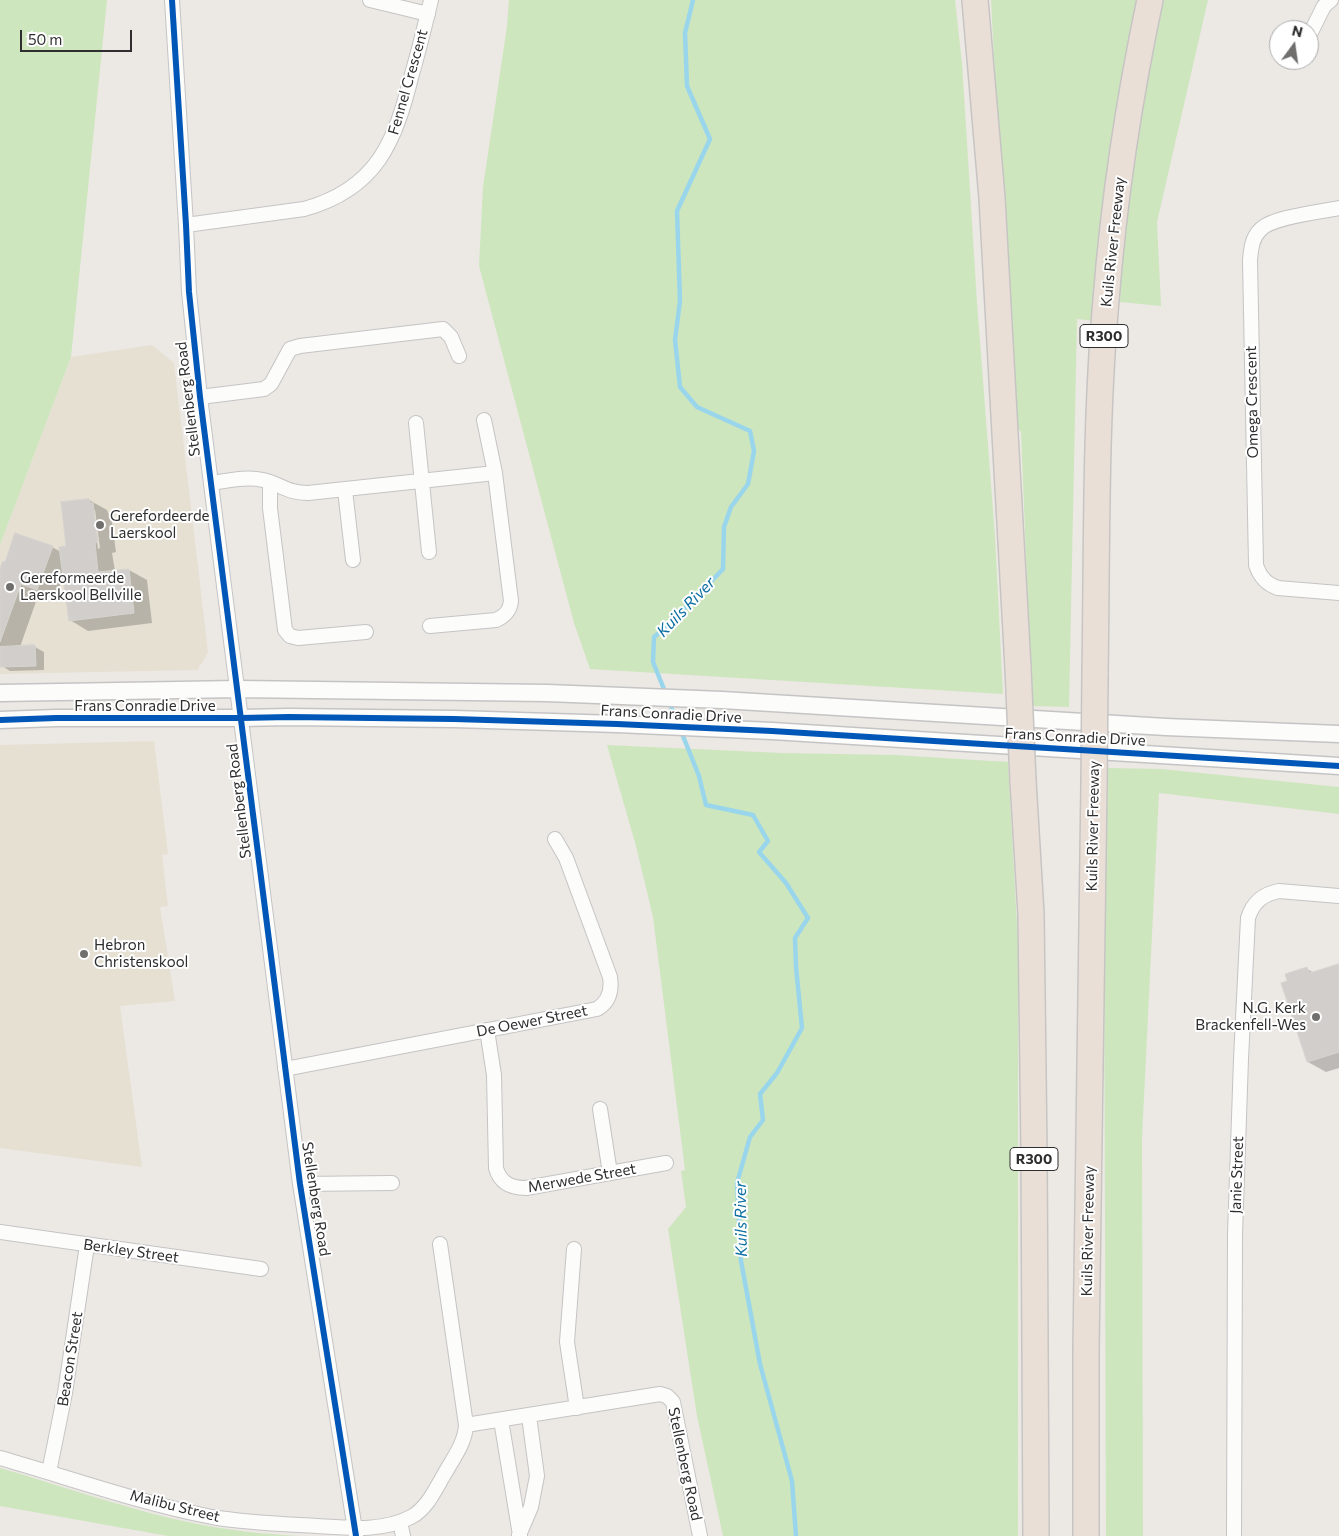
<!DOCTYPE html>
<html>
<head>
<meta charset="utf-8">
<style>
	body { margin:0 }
	#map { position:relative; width:1339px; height:1536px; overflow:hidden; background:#ece8e4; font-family:Commissioner,sans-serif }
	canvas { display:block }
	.north { position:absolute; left:1269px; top:20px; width:50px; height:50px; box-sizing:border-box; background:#fff; border:1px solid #ababab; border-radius:50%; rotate:14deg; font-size:14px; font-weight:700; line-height:20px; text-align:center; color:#2e2e2e }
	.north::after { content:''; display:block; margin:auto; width:18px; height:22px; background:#706f6e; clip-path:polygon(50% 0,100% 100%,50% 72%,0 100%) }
	.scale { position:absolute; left:20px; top:30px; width:112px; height:22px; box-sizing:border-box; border:2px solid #2e2e2e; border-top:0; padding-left:6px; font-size:15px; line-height:18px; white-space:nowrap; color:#2e2e2e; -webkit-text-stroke:4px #fff; paint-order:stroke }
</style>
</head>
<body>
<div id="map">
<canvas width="1339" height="1536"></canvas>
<div class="north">N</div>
<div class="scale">50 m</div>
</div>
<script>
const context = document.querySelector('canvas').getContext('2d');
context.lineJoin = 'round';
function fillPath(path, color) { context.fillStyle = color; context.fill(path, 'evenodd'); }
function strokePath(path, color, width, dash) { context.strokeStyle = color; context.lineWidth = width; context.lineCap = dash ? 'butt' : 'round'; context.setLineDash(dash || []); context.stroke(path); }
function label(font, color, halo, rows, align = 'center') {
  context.font = font + ' Commissioner,sans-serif'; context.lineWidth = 4; context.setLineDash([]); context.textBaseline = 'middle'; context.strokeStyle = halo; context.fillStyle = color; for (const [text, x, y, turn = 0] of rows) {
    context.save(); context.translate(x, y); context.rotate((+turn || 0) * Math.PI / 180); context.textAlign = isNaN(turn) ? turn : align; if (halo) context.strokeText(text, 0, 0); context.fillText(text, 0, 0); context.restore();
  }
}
fillPath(new Path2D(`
	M 152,345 L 174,363 L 208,652 L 201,665 L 200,664 L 198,670 L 0,674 L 0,545 L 71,357 Z
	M 154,741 L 168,854 L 162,855 L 168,906 L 160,907 L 175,1001 L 120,1006 L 142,1167 L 0,1148 L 0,745 Z`), '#e6e0d3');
fillPath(new Path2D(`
	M 0,0 L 107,0 L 71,357 L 0,545 Z
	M 509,0 L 955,0 L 962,63 L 977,303 L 995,536 L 1003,694 L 590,669 L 574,623 L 479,266 L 483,187 L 507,26 Z
	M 991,0 L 1137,0 L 1133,21 L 1096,321 L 1077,319 L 1069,707 L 1032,706 L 1021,432 L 1013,423 Z
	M 1164,0 L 1208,0 L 1157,222 L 1161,306 L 1120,302 C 1125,201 1143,100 1164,0 Z
	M 607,745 L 782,753 L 895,755 L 1008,762 L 1018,943 L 1018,1536 L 723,1536 L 697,1416 L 668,1229 L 686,1207 L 681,1171 L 685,1170 L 653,917 L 636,846 Z
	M 1108,768 L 1161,769 L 1339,787 L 1339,814 L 1159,793 L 1142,1138 L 1143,1536 L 1106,1536 L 1104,927 Z
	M 0,1468 C 66,1487 131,1511 198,1524 C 231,1531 266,1534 300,1536 L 168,1536 L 0,1506 Z`), '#cee6be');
fillPath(new Path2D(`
	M 89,500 L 107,510 L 108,513 L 111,515 L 116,552 L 112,553 L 115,571 L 129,570 L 147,580 L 152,623 L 88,631 L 70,620 L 64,575 L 55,599 L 39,593 L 20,647 L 35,647 L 44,652 L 44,670 L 10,671 L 2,666 L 0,653 L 0,572 L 52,547 L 61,552 L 68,547 ZM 93,510 L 95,510 L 100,548 L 98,549 Z
	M 1339,965 L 1339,1068 L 1326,1072 L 1308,1062 L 1289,981 L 1307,969 L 1314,973 Z`), '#0003');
strokePath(new Path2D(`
	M 666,694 L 653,662 L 654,637 L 672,622 L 723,569 L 724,527 L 731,507 L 748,484 L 754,451 L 750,431 L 697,407 L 680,387 L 675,340 L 680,301 L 677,211 L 710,139 L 687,86 L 685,33 L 693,0
	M 669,701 L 677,722
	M 681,731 L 699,776 L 706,805 L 753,815 L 768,841 L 759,852 L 786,883 L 808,918 L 795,938 L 796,967 L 802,1028 L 777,1073 L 760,1094 L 763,1120 L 750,1137 L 737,1183 L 741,1261 L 760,1364 L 792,1481 L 796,1536`), '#99d6ec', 4.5);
const building = new Path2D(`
	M 89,499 L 90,503 L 93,503 L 98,542 L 95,543 L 98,572 L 129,569 L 134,613 L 69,621 L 59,547 L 66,546 L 61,502 Z
	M 15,533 L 53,546 L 37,590 L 21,584 L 0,642 L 0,568 L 3,561 L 5,562 Z
	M 35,645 L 36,666 L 0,667 L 0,647 Z
	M 1339,964 L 1339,1052 L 1307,1062 L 1281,983 L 1287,981 L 1285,974 L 1307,967 L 1309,973 Z`);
fillPath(building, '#d1cecb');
strokePath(building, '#d7d4d0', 1);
const minor = new Path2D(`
	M 172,0 L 186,225 L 189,292 L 200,397 L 300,1184 L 356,1536
	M 370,0 L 428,14
	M 1310,34 L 1324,6 L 1331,0
	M 1339,208 C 1320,212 1271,217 1260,230 C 1252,238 1251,249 1250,260 L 1256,565 C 1260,577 1266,584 1278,588 L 1339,593
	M 186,225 L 304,209 C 377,189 395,142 412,74 C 419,50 425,25 431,0
	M 200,397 L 264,389 L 271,384 L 290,349 L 300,346 L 443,329 L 451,337 L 459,356
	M 416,423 L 429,552
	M 211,483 C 227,481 246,476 263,480 C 281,484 287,493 308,493 L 495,473
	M 270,483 L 270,508 L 285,630 L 290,636 L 298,638 L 366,632
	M 345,490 L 353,560
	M 430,626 L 496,620 C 505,616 510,611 511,601 L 495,473 L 484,420
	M 487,1030 L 494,1075 L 496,1168 C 500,1183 511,1188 526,1188 L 666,1163
	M 285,1069 L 597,1009 C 609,1002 612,990 610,977 L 566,858 L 555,839
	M 600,1109 L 610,1173
	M 300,1184 L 392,1183
	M 0,1232 L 261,1269
	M 574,1249 L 567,1342 L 577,1408
	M 501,1420 L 520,1535
	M 466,1425 L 660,1394 L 667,1396 L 673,1402 L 700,1536
	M 0,1458 C 70,1478 140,1503 212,1517 C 247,1523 282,1524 317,1526 C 348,1528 382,1532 411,1517 C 427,1509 436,1488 445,1473 C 454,1457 465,1443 466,1425 L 440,1244
	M 49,1472 L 65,1393 L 87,1245
	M 400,1522 L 403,1536
	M 519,1535 L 531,1507 L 537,1476 L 529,1416
	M 1234,1536 L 1235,1234 L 1241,1059 L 1248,918 C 1253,902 1263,894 1279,891 L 1339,896`);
const tertiary = new Path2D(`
	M 0,693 L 238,689 L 547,693 L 722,700 L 1166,727 L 1339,734
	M 0,720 L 56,718 L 241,718 L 289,717 L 454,719 L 617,724 L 772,731 L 1339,766`);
const motorway = new Path2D(`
	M 975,0 L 992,198 L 1018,668
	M 1095,675 C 1097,550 1095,424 1106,300 C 1114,199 1129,99 1150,0
	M 1023,781 L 1031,914 L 1034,1153 L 1036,1536
	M 1086,1536 L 1086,1349 L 1094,784`);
strokePath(minor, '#c5c4c5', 16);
strokePath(tertiary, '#c5c4c5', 19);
strokePath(motorway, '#c6c5c4', 28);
strokePath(minor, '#fcfcfb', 14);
strokePath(tertiary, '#fcfcfb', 16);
strokePath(motorway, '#eadfd6', 25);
const motorwayBridge = new Path2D(`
	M 1018,668 L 1023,781
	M 1094,784 L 1095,675`);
strokePath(motorwayBridge, '#c6c5c4', 28, []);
strokePath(motorwayBridge, '#eadfd6', 25);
strokePath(new Path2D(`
	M 172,0 L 186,225 L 189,292 L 200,397 L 300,1184 L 356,1536
	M 0,720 L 56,718 L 241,718 L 289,717 L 454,719 L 617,724 L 772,731 L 1339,766`), '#0057b8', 6);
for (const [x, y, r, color] of [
	[100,525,5,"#706f6e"],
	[10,587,5,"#706f6e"],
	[84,954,5,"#706f6e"],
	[1316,1017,5,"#706f6e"]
]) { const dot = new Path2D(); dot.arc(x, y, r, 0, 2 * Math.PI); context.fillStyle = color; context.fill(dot); strokePath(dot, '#fff', 2); }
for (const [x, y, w] of [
	[1104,336,48],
	[1034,1159,48]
]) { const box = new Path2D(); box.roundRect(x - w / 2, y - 11.5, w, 23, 4); context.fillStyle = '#fff'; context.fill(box); strokePath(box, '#2e2e2e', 1); }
label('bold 14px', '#2e2e2e', null, [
	["R300",1104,336],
	["R300",1034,1159]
]);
label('15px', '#2e2e2e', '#fff', [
	["Fennel Crescent",408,82,-74],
	["Kuils River Freeway",1113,242,-84],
	["Stellenberg Road",188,399,-97],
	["Omega Crescent",1252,402,-91],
	["Frans Conradie Drive",145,706],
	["Frans Conradie Drive",671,714,3],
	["Frans Conradie Drive",1075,737,3],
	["Stellenberg Road",239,801,-97],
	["Kuils River Freeway",1093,826,-89],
	["De Oewer Street",532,1021,-11],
	["Janie Street",1237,1175,-88],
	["Merwede Street",582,1178,-10],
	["Stellenberg Road",316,1199,81],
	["Kuils River Freeway",1088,1231,-89],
	["Berkley Street",131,1251,8],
	["Beacon Street",70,1359,-81],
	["Stellenberg Road",685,1464,78],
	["Malibu Street",175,1506,14]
]);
label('15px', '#2e2e2e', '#fff', [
	["Gerefordeerde",110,516],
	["Laerskool",110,533],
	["Gereformeerde",20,578],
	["Laerskool Bellville",20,595],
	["Hebron",94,945],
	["Christenskool",94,962],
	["N.G. Kerk",1306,1008,"right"],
	["Brackenfell-Wes",1306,1025,"right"]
], 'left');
label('italic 16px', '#0d6fa3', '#fff', [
	["Kuils River",686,607,-46],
	["Kuils River",741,1219,-91]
]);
</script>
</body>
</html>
